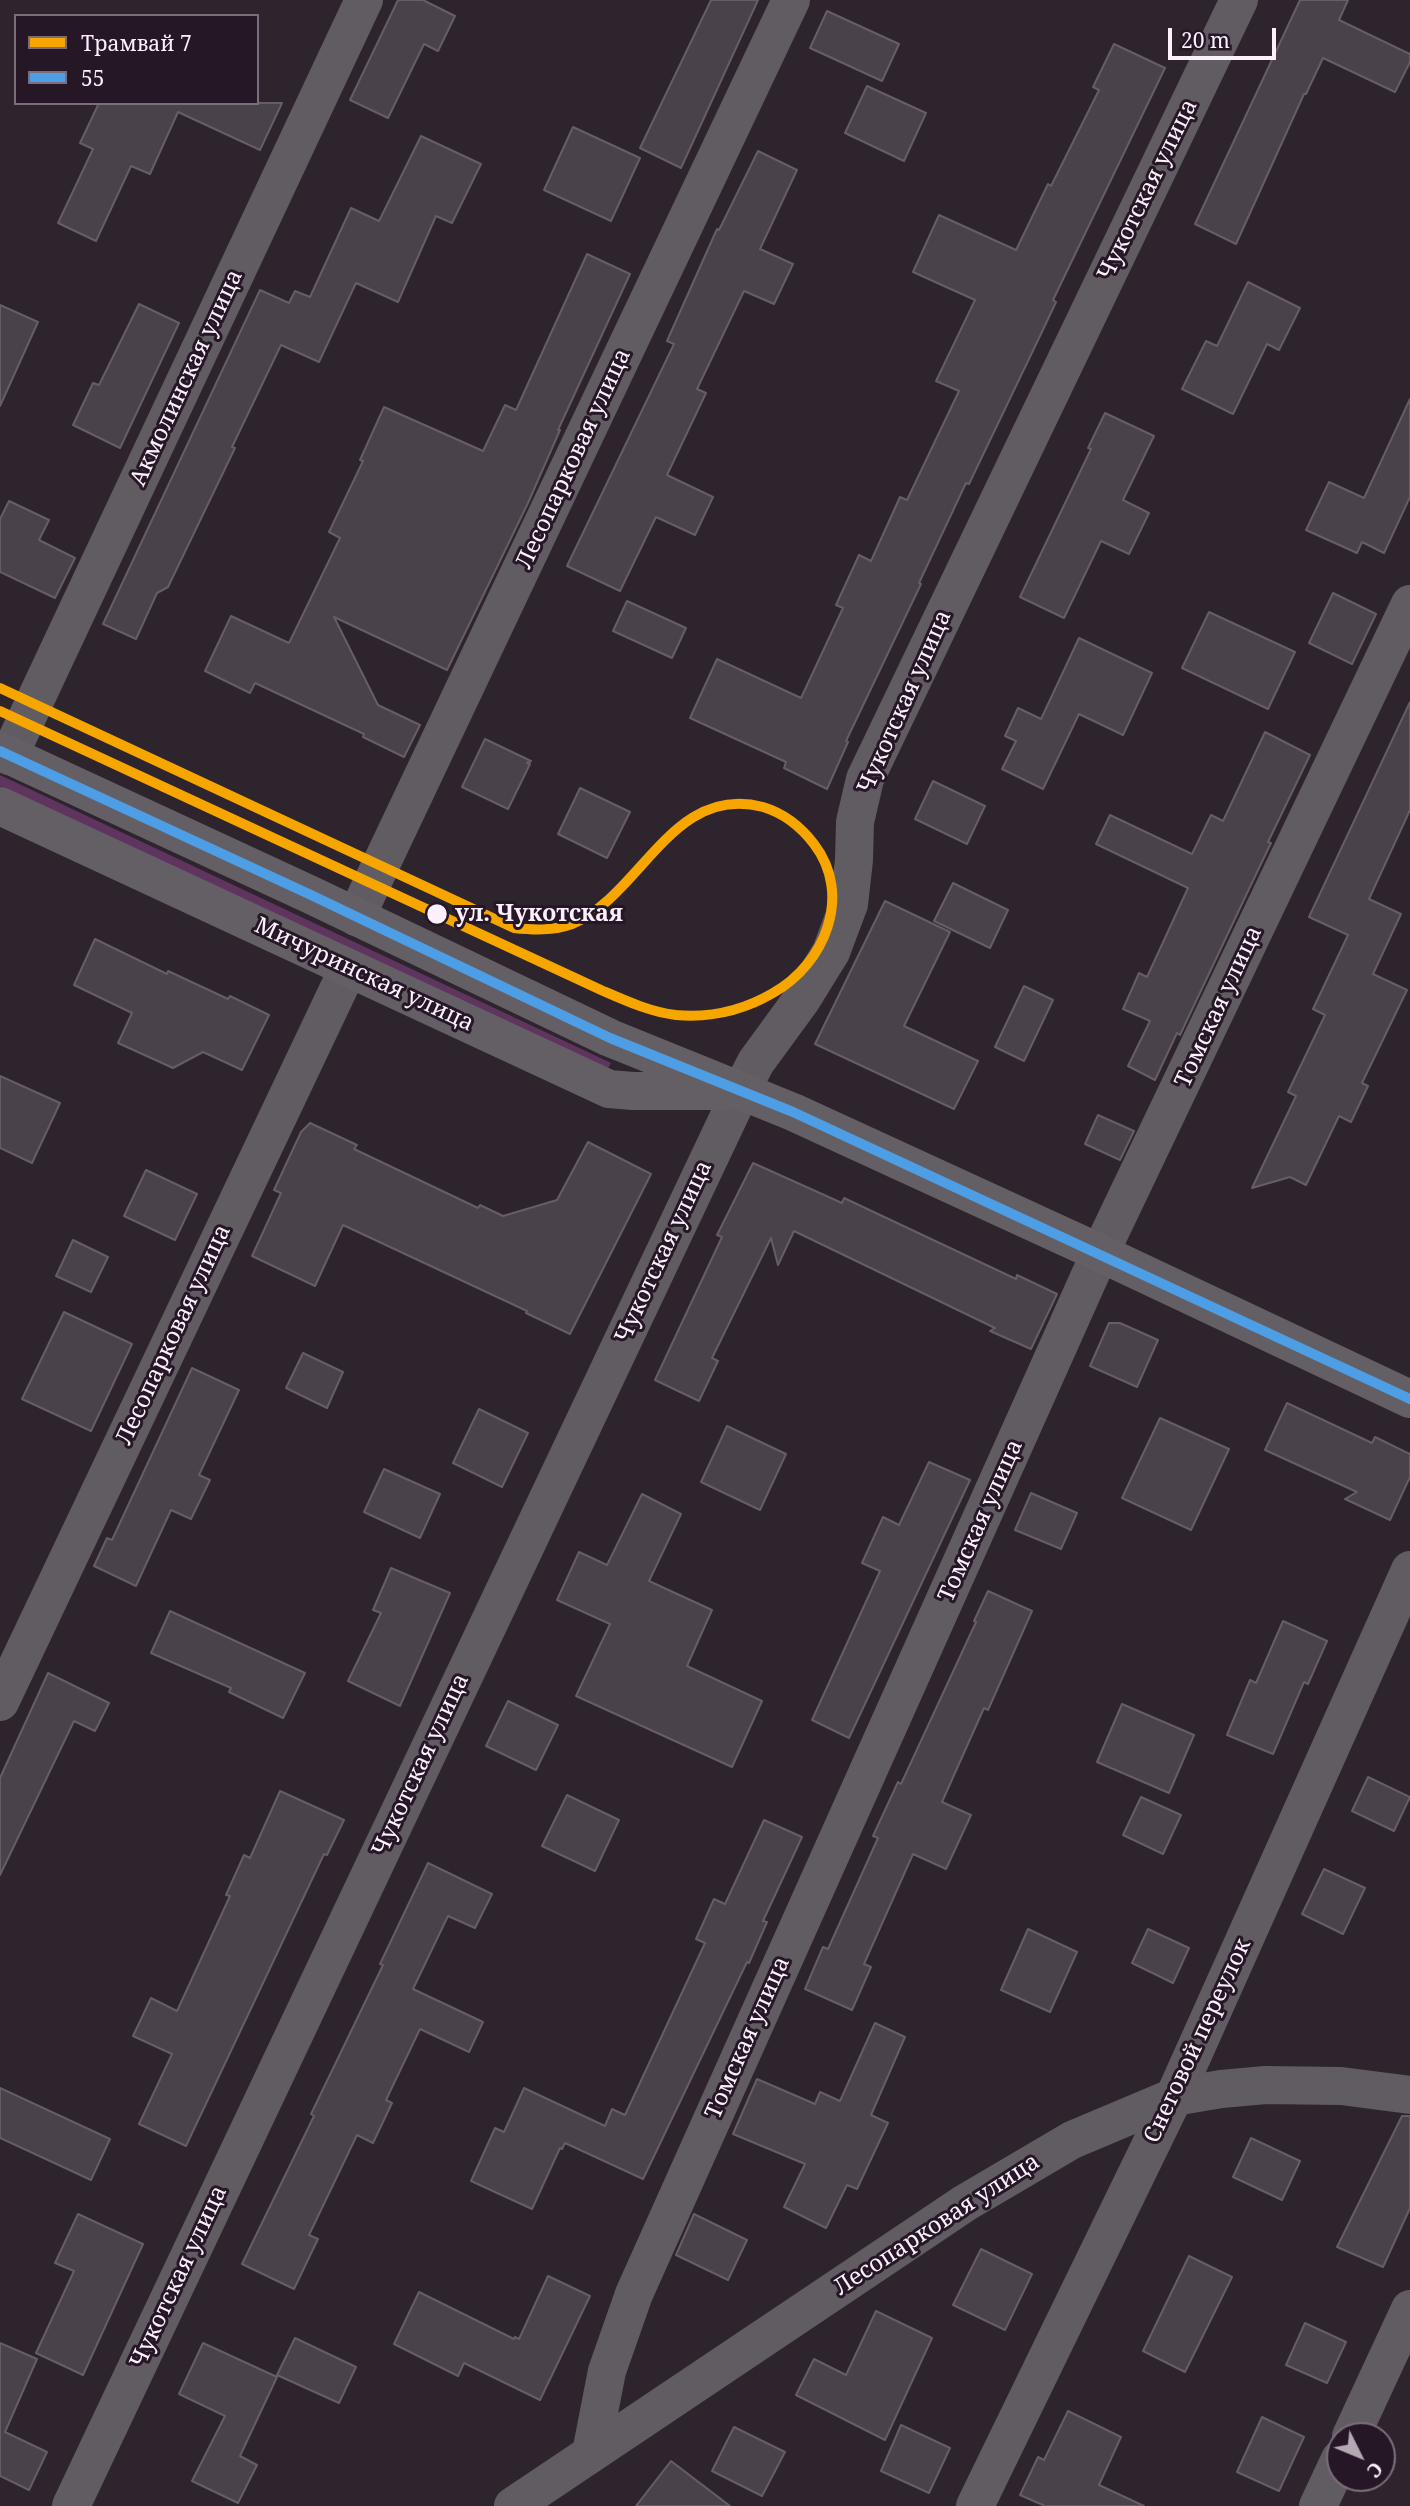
<!DOCTYPE html>
<html>
<head>
<meta charset="utf-8">
<style>
	body { margin:0 }
	#map { position:relative; width:1410px; height:2506px; overflow:hidden; background:#2d242d; font-family:"Noto Serif",serif }
	canvas { display:block }
	.legend { position:absolute; left:14px; top:14px; width:245px; height:91px; box-sizing:border-box; background:#261727; border:2px solid #7b6e7c; margin:0; padding:9px 12px; list-style:none; font-size:21px; color:#fbf0fb }
	.legend li { display:flex; align-items:center; gap:14px; height:35px }
	.legend b { width:35px; border:2px solid #7b6e7c }
	.north { position:absolute; left:1326px; top:2422px; width:70px; height:70px; box-sizing:border-box; background:#261727; border:2px solid #7b6e7c; border-radius:50%; rotate:133deg; font-size:19px; font-weight:700; line-height:28px; text-align:center; color:#fbf0fb }
	.north::after { content:''; display:block; margin:auto; width:24px; height:32px; background:#b3a9b3; clip-path:polygon(50% 0,100% 100%,50% 72%,0 100%) }
	.scale { position:absolute; left:1168px; top:28px; width:108px; height:32px; box-sizing:border-box; border:4px solid #fbf0fb; border-top:0; padding-left:9px; font-size:21px; line-height:24px; white-space:nowrap; color:#fbf0fb; -webkit-text-stroke:5px #261727; paint-order:stroke }
</style>
</head>
<body>
<div id="map">
<canvas width="1410" height="2506"></canvas>
<ul class="legend">
<li><b style="height:9px;background:#f7a600"></b>Трамвай 7</li>
<li><b style="height:9px;background:#4d9ee5"></b>55</li>
</ul>
<div class="north">С</div>
<div class="scale">20 m</div>
</div>
<script>
const context = document.querySelector('canvas').getContext('2d');
context.lineJoin = 'round';
function fillPath(path, color) { context.fillStyle = color; context.fill(path, 'evenodd'); }
function strokePath(path, color, width, dash) { context.strokeStyle = color; context.lineWidth = width; context.lineCap = dash ? 'butt' : 'round'; context.setLineDash(dash || []); context.stroke(path); }
function label(font, color, halo, rows, align = 'center') {
  context.font = font + ' "Noto Serif",serif'; context.lineWidth = 6; context.setLineDash([]); context.textBaseline = 'middle'; context.strokeStyle = halo; context.fillStyle = color; for (const [text, x, y, turn = 0] of rows) {
    context.save(); context.translate(x, y); context.rotate((+turn || 0) * Math.PI / 180); context.textAlign = isNaN(turn) ? turn : align; if (halo) context.strokeText(text, 0, 0); context.fillText(text, 0, 0); context.restore();
  }
}
fillPath(new Path2D(`
	M 0,775 L 611,1063 L 606,1072 L 0,786 Z`), '#5f3560');
const building = new Path2D(`
	M 398,0 L 423,0 L 455,16 L 438,51 L 424,44 L 388,118 L 350,100 Z
	M 711,0 L 758,0 L 681,168 L 640,148 Z
	M 1300,0 L 1348,0 L 1339,20 L 1410,54 L 1410,62 L 1395,92 L 1323,58 L 1306,94 L 1304,94 L 1236,244 L 1195,224 Z
	M 827,11 L 899,44 L 882,81 L 810,48 Z
	M 1114,44 L 1165,68 L 1053,300 L 1056,302 L 1040,336 L 969,484 L 966,483 L 919,583 L 921,584 L 846,741 L 848,742 L 827,789 L 784,768 L 786,762 L 690,718 L 717,659 L 801,698 L 843,608 L 836,605 L 859,555 L 871,561 L 900,497 L 907,500 L 959,391 L 936,381 L 975,300 L 913,272 L 939,215 L 1016,250 L 1048,184 L 1051,186 L 1099,90 L 1093,87 Z
	M 867,86 L 926,113 L 904,161 L 845,133 Z
	M 99,103 L 282,103 L 260,150 L 178,112 L 150,174 L 131,166 L 96,241 L 58,223 L 93,149 L 80,143 Z
	M 573,127 L 640,158 L 611,221 L 544,190 Z
	M 421,136 L 481,164 L 452,223 L 436,216 L 398,302 L 356,283 L 319,362 L 281,345 L 232,447 L 235,448 L 168,587 L 157,593 L 136,639 L 103,624 L 260,290 L 289,303 L 295,291 L 310,297 L 351,208 L 379,221 Z
	M 758,151 L 797,170 L 760,249 L 793,264 L 774,304 L 744,291 L 697,389 L 706,393 L 667,475 L 713,497 L 695,535 L 656,517 L 620,591 L 567,566 L 674,344 L 667,341 L 717,229 L 719,230 Z
	M 587,254 L 630,274 L 558,430 L 560,430 L 528,503 L 447,670 L 334,617 L 378,705 L 420,725 L 404,757 L 363,737 L 364,734 L 255,683 L 250,693 L 205,671 L 231,616 L 289,643 L 340,538 L 329,532 L 363,461 L 360,460 L 384,407 L 483,451 L 505,405 L 516,410 Z
	M 1248,282 L 1300,308 L 1279,350 L 1267,344 L 1233,414 L 1182,389 L 1206,341 L 1217,346 Z
	M 139,304 L 179,323 L 120,448 L 73,425 L 93,383 L 99,385 Z
	M 0,305 L 38,322 L 0,406 Z
	M 1410,399 L 1410,497 L 1384,553 L 1362,542 L 1357,553 L 1306,530 L 1329,482 L 1364,498 Z
	M 1105,413 L 1154,436 L 1123,500 L 1149,513 L 1129,554 L 1101,541 L 1064,618 L 1020,597 L 1091,449 L 1088,448 Z
	M 9,501 L 49,520 L 39,540 L 75,558 L 55,598 L 0,572 L 0,519 Z
	M 1333,593 L 1376,614 L 1352,664 L 1309,643 Z
	M 627,601 L 686,628 L 672,658 L 613,631 Z
	M 1209,612 L 1295,652 L 1268,709 L 1182,668 Z
	M 1079,638 L 1152,673 L 1123,735 L 1079,714 L 1043,789 L 1002,769 L 1016,741 L 1005,736 L 1018,708 L 1041,719 Z
	M 1410,702 L 1410,810 L 1369,899 L 1401,914 L 1373,974 L 1407,990 L 1362,1083 L 1368,1086 L 1351,1122 L 1339,1116 L 1306,1185 L 1290,1177 L 1252,1188 L 1296,1096 L 1288,1092 L 1325,1015 L 1313,1009 L 1348,935 L 1309,917 Z
	M 1265,732 L 1310,755 L 1268,842 L 1271,843 L 1249,889 L 1180,1035 L 1177,1033 L 1155,1080 L 1128,1066 L 1150,1021 L 1123,1009 L 1139,973 L 1147,977 L 1188,888 L 1096,844 L 1110,815 L 1192,854 L 1211,815 L 1223,821 Z
	M 485,739 L 531,761 L 527,763 L 530,764 L 508,809 L 462,787 Z
	M 933,781 L 985,806 L 967,844 L 915,819 Z
	M 580,788 L 630,812 L 607,858 L 558,834 Z
	M 953,883 L 1008,910 L 990,948 L 934,921 Z
	M 885,901 L 950,932 L 904,1026 L 978,1061 L 954,1109 L 815,1044 Z
	M 95,939 L 167,974 L 168,971 L 228,999 L 230,996 L 269,1015 L 242,1070 L 203,1052 L 173,1068 L 118,1043 L 132,1013 L 74,985 Z
	M 1024,986 L 1053,1000 L 1024,1061 L 995,1047 Z
	M 0,1076 L 60,1103 L 32,1163 L 0,1148 Z
	M 1098,1115 L 1134,1131 L 1120,1160 L 1085,1144 Z
	M 310,1123 L 357,1145 L 354,1149 L 478,1208 L 480,1205 L 503,1216 L 557,1200 L 588,1142 L 651,1174 L 570,1334 L 526,1313 L 527,1311 L 343,1225 L 315,1286 L 252,1256 L 281,1193 L 274,1190 L 301,1132 Z
	M 753,1163 L 842,1203 L 844,1198 L 1016,1279 L 1017,1275 L 1057,1294 L 1031,1349 L 990,1331 L 995,1328 L 794,1231 L 778,1265 L 771,1238 L 712,1358 L 718,1361 L 699,1401 L 655,1380 L 722,1237 L 717,1235 Z
	M 146,1170 L 197,1194 L 175,1240 L 124,1216 Z
	M 73,1240 L 108,1257 L 91,1292 L 56,1276 Z
	M 64,1312 L 132,1344 L 91,1431 L 22,1399 Z
	M 1109,1323 L 1120,1323 L 1158,1340 L 1137,1387 L 1090,1366 Z
	M 303,1353 L 343,1372 L 327,1408 L 286,1388 Z
	M 192,1368 L 239,1390 L 199,1475 L 210,1480 L 191,1519 L 171,1510 L 136,1586 L 94,1566 L 107,1538 L 112,1540 Z
	M 1287,1403 L 1372,1443 L 1375,1437 L 1410,1454 L 1410,1477 L 1390,1520 L 1345,1499 L 1357,1492 L 1265,1450 Z
	M 479,1409 L 528,1433 L 502,1487 L 453,1463 Z
	M 1160,1418 L 1229,1449 L 1191,1530 L 1122,1498 Z
	M 727,1426 L 786,1454 L 760,1510 L 701,1482 Z
	M 929,1462 L 970,1480 L 849,1738 L 812,1720 L 880,1571 L 862,1563 L 883,1517 L 899,1525 Z
	M 384,1469 L 440,1494 L 420,1538 L 364,1512 Z
	M 1031,1493 L 1077,1513 L 1061,1549 L 1015,1530 Z
	M 642,1494 L 681,1514 L 649,1581 L 712,1610 L 687,1666 L 762,1701 L 732,1767 L 576,1696 L 610,1624 L 557,1600 L 579,1552 L 607,1565 Z
	M 391,1568 L 450,1593 L 400,1706 L 348,1681 L 381,1613 L 373,1610 Z
	M 988,1591 L 1032,1611 L 988,1710 L 984,1708 L 942,1802 L 971,1815 L 946,1869 L 913,1854 L 864,1964 L 871,1967 L 852,2010 L 805,1989 L 823,1947 L 828,1949 L 878,1838 L 873,1836 L 898,1782 L 901,1784 L 976,1622 L 974,1621 Z
	M 170,1611 L 305,1673 L 283,1718 L 229,1692 L 231,1688 L 151,1653 Z
	M 1283,1621 L 1327,1641 L 1308,1684 L 1304,1682 L 1273,1754 L 1227,1735 L 1250,1680 L 1256,1683 Z
	M 48,1673 L 109,1703 L 95,1731 L 74,1721 L 0,1875 L 0,1778 Z
	M 508,1701 L 558,1725 L 536,1770 L 486,1746 Z
	M 1122,1704 L 1194,1735 L 1169,1793 L 1097,1762 Z
	M 1368,1777 L 1410,1797 L 1394,1831 L 1352,1811 Z
	M 280,1791 L 344,1820 L 327,1855 L 324,1854 L 186,2146 L 139,2124 L 172,2054 L 133,2036 L 151,1998 L 177,2011 L 230,1896 L 226,1895 L 244,1855 L 250,1858 Z
	M 567,1795 L 619,1820 L 595,1871 L 542,1846 Z
	M 1141,1797 L 1181,1815 L 1163,1854 L 1123,1835 Z
	M 764,1820 L 802,1837 L 763,1921 L 767,1922 L 749,1963 L 747,1962 L 643,2179 L 565,2143 L 562,2149 L 560,2148 L 532,2209 L 471,2181 L 495,2128 L 504,2132 L 524,2088 L 605,2126 L 612,2109 L 625,2115 L 705,1943 L 696,1939 L 714,1899 L 725,1904 Z
	M 428,1863 L 492,1894 L 475,1928 L 448,1916 L 413,1989 L 483,2022 L 469,2052 L 420,2029 L 386,2100 L 392,2103 L 373,2143 L 357,2135 L 309,2235 L 318,2239 L 294,2289 L 242,2264 L 314,2116 L 311,2114 L 383,1965 L 380,1964 Z
	M 1324,1869 L 1365,1888 L 1343,1934 L 1302,1914 Z
	M 1028,1929 L 1077,1952 L 1050,2012 L 1001,1990 Z
	M 1148,1929 L 1189,1948 L 1173,1983 L 1132,1963 Z
	M 875,2023 L 905,2037 L 871,2115 L 888,2123 L 857,2189 L 847,2185 L 826,2228 L 784,2207 L 805,2164 L 733,2134 L 757,2079 L 815,2104 L 820,2092 L 840,2101 Z
	M 0,2088 L 110,2139 L 91,2180 L 0,2138 Z
	M 1402,2116 L 1410,2116 L 1410,2208 L 1383,2267 L 1337,2247 Z
	M 1251,2138 L 1300,2161 L 1282,2200 L 1233,2177 Z
	M 78,2214 L 143,2244 L 83,2375 L 36,2353 L 74,2271 L 55,2263 Z
	M 694,2214 L 747,2240 L 728,2280 L 676,2255 Z
	M 981,2249 L 1032,2274 L 1005,2330 L 953,2305 Z
	M 1189,2256 L 1232,2277 L 1185,2372 L 1143,2351 Z
	M 548,2276 L 590,2296 L 540,2400 L 464,2363 L 458,2376 L 394,2344 L 419,2292 L 514,2339 L 515,2337 L 519,2339 Z
	M 876,2311 L 932,2338 L 885,2440 L 796,2395 L 814,2359 L 846,2375 Z
	M 1305,2323 L 1346,2342 L 1327,2383 L 1286,2365 Z
	M 295,2338 L 356,2367 L 339,2403 L 277,2375 Z
	M 0,2343 L 37,2359 L 5,2432 L 47,2452 L 29,2490 L 0,2476 Z
	M 203,2343 L 277,2377 L 240,2456 L 257,2465 L 238,2503 L 192,2481 L 225,2416 L 179,2394 Z
	M 1068,2411 L 1121,2437 L 1099,2485 L 1144,2506 L 1045,2506 L 1020,2495 L 1038,2457 L 1044,2460 Z
	M 1262,2417 L 1304,2437 L 1279,2491 L 1237,2472 Z
	M 901,2425 L 950,2448 L 929,2493 L 881,2471 Z
	M 734,2427 L 785,2452 L 762,2496 L 712,2471 Z
	M 671,2461 L 730,2506 L 636,2506 Z`);
fillPath(building, '#4a424a');
strokePath(building, '#665d66', 2);
strokePath(new Path2D(`
	M 9,756 L 364,0
	M 356,917 L 791,0
	M 0,1702 L 348,969
	M 1351,2436 L 1410,2309
	M 591,2453 L 607,2371 L 634,2294 L 1100,1253 L 1410,604
	M 71,2506 L 741,1091 L 756,1062 L 802,999 L 831,952 L 849,904 L 854,860 L 855,822 L 865,779 L 1239,0
	M 975,2506 L 1174,2097 L 1410,1570
	M 1318,2506 L 1340,2459`), '#615c61', 38);
strokePath(new Path2D(`
	M 513,2506 L 965,2203 L 1072,2140 L 1174,2097 L 1221,2089 L 1266,2085 L 1341,2086 L 1410,2095`), '#615c61', 38);
strokePath(new Path2D(`
	M 0,751 L 311,895 L 610,1038 L 793,1112 L 1100,1253 L 1410,1399
	M 0,806 L 609,1089 L 633,1091 L 723,1091`), '#645f64', 38);
strokePath(new Path2D(`
	M 0,751 L 311,895 L 610,1038 L 793,1112 L 1410,1399`), '#4d9ee5', 10);
strokePath(new Path2D(`
	M 0,688 L 514,928 C 533,930 553,931 572,924 C 641,896 672,783 763,807 C 783,813 801,827 814,844 C 853,895 825,964 773,993 C 744,1010 710,1018 676,1015 C 650,1012 624,1000 601,990 L 0,711`), '#f7a600', 10);
for (const [x, y, r, color] of [
	[437,914,11,"#fbf0fb"]
]) { const dot = new Path2D(); dot.arc(x, y, r, 0, 2 * Math.PI); context.fillStyle = color; context.fill(dot); strokePath(dot, '#261727', 2.5); }
label('23px', '#fbf0fb', '#261727', [
	["Чукотская улица",1148,190,-64],
	["Акмолинская улица",187,378,-65],
	["Лесопарковая улица",574,459,-65],
	["Чукотская улица",905,702,-66],
	["Мичуринская улица",364,975,25],
	["Томская улица",1219,1007,-65],
	["Чукотская улица",664,1252,-65],
	["Лесопарковая улица",174,1335,-65],
	["Томская улица",981,1521,-66],
	["Чукотская улица",421,1765,-65],
	["Томская улица",748,2038,-66],
	["Снеговой переулок",1198,2041,-65],
	["Лесопарковая улица",937,2225,-33],
	["Чукотская улица",179,2277,-65]
]);
label('bold 23px', '#fbf0fb', '#261727', [
	["ул. Чукотская",455,914]
], 'left');
</script>
</body>
</html>
